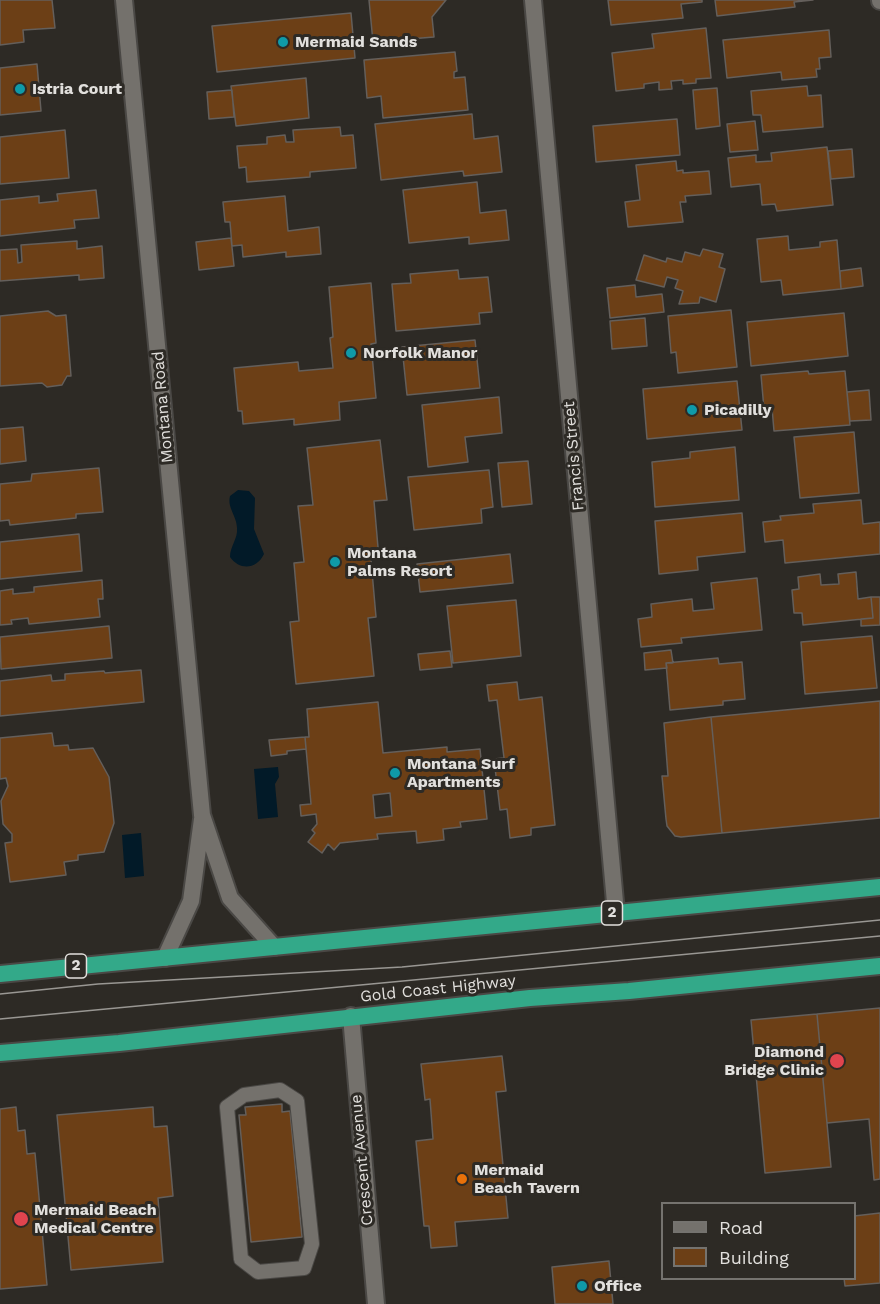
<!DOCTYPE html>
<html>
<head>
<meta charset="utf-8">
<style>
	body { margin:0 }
	#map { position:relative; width:880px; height:1304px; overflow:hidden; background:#2d2a25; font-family:"Work Sans",sans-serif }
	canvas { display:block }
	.legend { position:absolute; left:661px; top:1202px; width:195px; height:78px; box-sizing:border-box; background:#2d2a25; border:2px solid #75736f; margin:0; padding:8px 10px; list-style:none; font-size:18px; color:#e2e0dd }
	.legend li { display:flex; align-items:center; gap:12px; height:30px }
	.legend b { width:30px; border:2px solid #75736f }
</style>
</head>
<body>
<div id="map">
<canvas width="880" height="1304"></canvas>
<ul class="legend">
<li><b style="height:8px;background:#74716c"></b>Road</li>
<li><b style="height:16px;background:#6c3f16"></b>Building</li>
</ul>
</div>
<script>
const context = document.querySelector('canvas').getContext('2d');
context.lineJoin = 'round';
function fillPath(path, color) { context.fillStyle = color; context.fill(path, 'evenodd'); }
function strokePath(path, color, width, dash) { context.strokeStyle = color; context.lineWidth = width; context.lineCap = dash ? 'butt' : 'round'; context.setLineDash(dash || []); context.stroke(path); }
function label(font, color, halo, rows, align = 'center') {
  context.font = font + ' "Work Sans",sans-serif'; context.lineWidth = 6; context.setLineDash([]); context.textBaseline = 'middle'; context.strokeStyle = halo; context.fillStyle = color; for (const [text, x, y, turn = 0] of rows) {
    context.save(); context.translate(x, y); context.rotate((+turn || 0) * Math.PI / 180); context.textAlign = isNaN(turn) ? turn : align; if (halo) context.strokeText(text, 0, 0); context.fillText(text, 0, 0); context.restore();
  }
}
fillPath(new Path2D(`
	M 238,490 L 249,491 L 255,498 L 254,529 L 264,554 C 257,569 240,571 230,557 C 230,546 238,539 237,528 C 237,516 227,508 230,496 Z
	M 278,767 L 279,777 L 275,784 L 278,817 L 258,819 L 254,769 Z
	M 141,833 L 144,876 L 125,878 L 122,835 Z`), '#021a28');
const building = new Path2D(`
	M 0,0 L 52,0 L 55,28 L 23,30 L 24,42 L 0,45 Z
	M 369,0 L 446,0 L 432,17 L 434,37 L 373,42 Z
	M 608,0 L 702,0 L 702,2 L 681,4 L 683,18 L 611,25 Z
	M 715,0 L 813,0 L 794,2 L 795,7 L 717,16 Z
	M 351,13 L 355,58 L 217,72 L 212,26 Z
	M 706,28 L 711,78 L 696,79 L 696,83 L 683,84 L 683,80 L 671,81 L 672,89 L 659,90 L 659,82 L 644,84 L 644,88 L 616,91 L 612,53 L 654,48 L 652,34 Z
	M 829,30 L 831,57 L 819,58 L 820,69 L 816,69 L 817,77 L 782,80 L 781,72 L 727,78 L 723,40 Z
	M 455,52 L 457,71 L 454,72 L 454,78 L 465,77 L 468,110 L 383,118 L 381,96 L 367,98 L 364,60 Z
	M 37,64 L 41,111 L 0,115 L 0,68 Z
	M 306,78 L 309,118 L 236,126 L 231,86 Z
	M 807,86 L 808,96 L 821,95 L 823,127 L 763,132 L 761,115 L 753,115 L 751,91 Z
	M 717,88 L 720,126 L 696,129 L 693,90 Z
	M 232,90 L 234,117 L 209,119 L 207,92 Z
	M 472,114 L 474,139 L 498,136 L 502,172 L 464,176 L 463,171 L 381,180 L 375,124 Z
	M 677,119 L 680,155 L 596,162 L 593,126 Z
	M 755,121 L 758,150 L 730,152 L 727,124 Z
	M 340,127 L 341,136 L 353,135 L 356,168 L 310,172 L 310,177 L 247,182 L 246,167 L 239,168 L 237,146 L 267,144 L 267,137 L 285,135 L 286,142 L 294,142 L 293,130 Z
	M 65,130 L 69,178 L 0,184 L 0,137 Z
	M 827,147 L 833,205 L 777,211 L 775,204 L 762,205 L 760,184 L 731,187 L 728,158 L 756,155 L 756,162 L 772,161 L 771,153 Z
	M 852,149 L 854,177 L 831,179 L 828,151 Z
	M 676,161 L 677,171 L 683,170 L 683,173 L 709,171 L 711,194 L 685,196 L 686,202 L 680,202 L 683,222 L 628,227 L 625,202 L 640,200 L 636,165 Z
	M 477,182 L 480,213 L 506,210 L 509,240 L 469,244 L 469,237 L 409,243 L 403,190 Z
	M 96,190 L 99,218 L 74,220 L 75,228 L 0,236 L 0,200 L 39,196 L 39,203 L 58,201 L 57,194 Z
	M 285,196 L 288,231 L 319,227 L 321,254 L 286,257 L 286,252 L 243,257 L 242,245 L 232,246 L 230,222 L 225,222 L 223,202 Z
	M 788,236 L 789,250 L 820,247 L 820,242 L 837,240 L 841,289 L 783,295 L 781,280 L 761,282 L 757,239 Z
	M 231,238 L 234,266 L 199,270 L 196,242 Z
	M 77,241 L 77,249 L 102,246 L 104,278 L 79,280 L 79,275 L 0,281 L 0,250 L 17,249 L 18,263 L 22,262 L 21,245 Z
	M 703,249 L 723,254 L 719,267 L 725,269 L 716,302 L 700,297 L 699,303 L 679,304 L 683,291 L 675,288 L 678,280 L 667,277 L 664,287 L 636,280 L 644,255 L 666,262 L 667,258 L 682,262 L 685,252 L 700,256 Z
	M 861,268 L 863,286 L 841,289 L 840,271 Z
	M 458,270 L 459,279 L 488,277 L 492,312 L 479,313 L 480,324 L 396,331 L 392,284 L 411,283 L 410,274 Z
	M 371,283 L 376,343 L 371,344 L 376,398 L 339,402 L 340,420 L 294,425 L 294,419 L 243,424 L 242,411 L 238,411 L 234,368 L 298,362 L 299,371 L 333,368 L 330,338 L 333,337 L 329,287 Z
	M 635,285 L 636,297 L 662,294 L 664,312 L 610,318 L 607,288 Z
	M 731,310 L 737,367 L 678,373 L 676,352 L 671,353 L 668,316 Z
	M 48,311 L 56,316 L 66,315 L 71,376 L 67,376 L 62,385 L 47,387 L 42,383 L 0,386 L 0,316 Z
	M 844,313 L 848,356 L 751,366 L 747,322 Z
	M 645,318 L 647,346 L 612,349 L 610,321 Z
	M 475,340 L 480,388 L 407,395 L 402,347 Z
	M 808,371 L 809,374 L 845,371 L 850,425 L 774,431 L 772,408 L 764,409 L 761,375 Z
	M 737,381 L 742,430 L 647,439 L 643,389 Z
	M 869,390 L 871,420 L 850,421 L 847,392 Z
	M 499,397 L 502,433 L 465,437 L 468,462 L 428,467 L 422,405 Z
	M 23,427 L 26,461 L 0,464 L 0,429 Z
	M 854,432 L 859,493 L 800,498 L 794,437 Z
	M 380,440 L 387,500 L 374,501 L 379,559 L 371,560 L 376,617 L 368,618 L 374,676 L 296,684 L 290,622 L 299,621 L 294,563 L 304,562 L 298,506 L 313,505 L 307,448 Z
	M 735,447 L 739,500 L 655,507 L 652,462 L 690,458 L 690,452 Z
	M 528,461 L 532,504 L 502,507 L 498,463 Z
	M 99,468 L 103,512 L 76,514 L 76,518 L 10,525 L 9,520 L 0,521 L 0,484 L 31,481 L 32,474 Z
	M 489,470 L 493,507 L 481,509 L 482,523 L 414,530 L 408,477 Z
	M 861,500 L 863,524 L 880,522 L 880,554 L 785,563 L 783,540 L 765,542 L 763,522 L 781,520 L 780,516 L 814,513 L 813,504 Z
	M 742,513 L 745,552 L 697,557 L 698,570 L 659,574 L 655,521 Z
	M 79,534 L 82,571 L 0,579 L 0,542 Z
	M 510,554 L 513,583 L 420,592 L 417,564 Z
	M 856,572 L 858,599 L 871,597 L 873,618 L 803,625 L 802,613 L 794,613 L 792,590 L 799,589 L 798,577 L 820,574 L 821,585 L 839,584 L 838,574 Z
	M 757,578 L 762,630 L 681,638 L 682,643 L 641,647 L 638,619 L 652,617 L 651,604 L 692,599 L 693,611 L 714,609 L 711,583 Z
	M 102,580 L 103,599 L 98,599 L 100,617 L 29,624 L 28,618 L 11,620 L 12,624 L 0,625 L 0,591 L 13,589 L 13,594 L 34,592 L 34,587 Z
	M 871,597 L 880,597 L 880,625 L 861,626 L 861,619 L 873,618 Z
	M 516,600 L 521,656 L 453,663 L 447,606 Z
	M 109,626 L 112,658 L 1,669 L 0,637 Z
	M 872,636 L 877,688 L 805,694 L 801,642 Z
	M 671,650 L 673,663 L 666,663 L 667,668 L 645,670 L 644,653 Z
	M 450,651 L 452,667 L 420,670 L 418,654 Z
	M 718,658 L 719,664 L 742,662 L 745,699 L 723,701 L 723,705 L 670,710 L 666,663 Z
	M 141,670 L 144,702 L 0,716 L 0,681 L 51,675 L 52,681 L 65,680 L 65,674 L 104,671 L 105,673 Z
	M 517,682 L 519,700 L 542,697 L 555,825 L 531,828 L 531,835 L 510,838 L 507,809 L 500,810 L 494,759 L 504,758 L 497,700 L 489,701 L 487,685 Z
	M 880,701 L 880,818 L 722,833 L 711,717 Z
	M 378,702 L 383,753 L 447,747 L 447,752 L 480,749 L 487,819 L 460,822 L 461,827 L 443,829 L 444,840 L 417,843 L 416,831 L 377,834 L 378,839 L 340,843 L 334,850 L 328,844 L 322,853 L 308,842 L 315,833 L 312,830 L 317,824 L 316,814 L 301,816 L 300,805 L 311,804 L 305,737 L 309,737 L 307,709 ZM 390,793 L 392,816 L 375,818 L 373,795 Z
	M 711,717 L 722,833 L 681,837 L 675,836 L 667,826 L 666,819 L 662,776 L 668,776 L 664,723 Z
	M 52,733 L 54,746 L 68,745 L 69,750 L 93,748 L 109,777 L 114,823 L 104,852 L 78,855 L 78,860 L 64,862 L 66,875 L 10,882 L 5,843 L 12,842 L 12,834 L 3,824 L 1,801 L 8,786 L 6,778 L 0,779 L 0,738 Z
	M 305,737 L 306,749 L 287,751 L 287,754 L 271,756 L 269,740 Z
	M 880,1008 L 880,1179 L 874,1180 L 869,1119 L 827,1123 L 817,1014 Z
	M 817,1014 L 831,1167 L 765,1173 L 751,1020 Z
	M 502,1056 L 506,1091 L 496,1092 L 508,1218 L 455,1222 L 457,1246 L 431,1248 L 429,1226 L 424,1226 L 416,1141 L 433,1139 L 430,1099 L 425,1100 L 421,1064 Z
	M 282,1104 L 282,1112 L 290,1111 L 302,1237 L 251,1242 L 239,1115 L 246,1115 L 245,1107 Z
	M 16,1107 L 18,1131 L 25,1130 L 27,1154 L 35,1153 L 47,1285 L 0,1289 L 0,1109 Z
	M 153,1107 L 154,1127 L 167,1126 L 173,1196 L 158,1198 L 163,1262 L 71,1270 L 57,1115 Z
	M 880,1213 L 880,1283 L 845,1286 L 844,1278 L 854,1278 L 854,1216 Z
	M 609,1261 L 613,1304 L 555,1304 L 552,1267 Z`);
fillPath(building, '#6c3f16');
strokePath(building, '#645f5b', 1.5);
const service = new Path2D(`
	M 280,1090 L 297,1101 L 312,1244 L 304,1268 L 258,1272 L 241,1259 L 227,1107 L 244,1095 Z`);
const minor = new Path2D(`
	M 124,0 L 202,815 L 230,898 L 274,947
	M 533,0 L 616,913
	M 880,0 L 880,1
	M 165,958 L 191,901 L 202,819
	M 351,1016 L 376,1304`);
const trunk = new Path2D(`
	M 0,974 L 880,887
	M 0,1053 L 119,1043 L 530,998 L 629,991 L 880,966`);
strokePath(service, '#4a4845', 16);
strokePath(minor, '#4a4845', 20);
strokePath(trunk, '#4a4845', 20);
strokePath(service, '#74716c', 14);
strokePath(minor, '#74716c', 16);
strokePath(trunk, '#33a989', 16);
strokePath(new Path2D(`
	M 0,994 L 98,984 L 402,967 L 880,920
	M 0,1019 L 880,936`), '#999793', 1.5);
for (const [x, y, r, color] of [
	[283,42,6,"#0f9aa8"],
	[20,89,6,"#0f9aa8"],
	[351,353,6,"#0f9aa8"],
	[692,410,6,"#0f9aa8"],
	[335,562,6,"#0f9aa8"],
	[395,773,6,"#0f9aa8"],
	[837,1061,8,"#e0444e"],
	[462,1179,6,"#e8710a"],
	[21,1219,8,"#e0444e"],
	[582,1286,6,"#0f9aa8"]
]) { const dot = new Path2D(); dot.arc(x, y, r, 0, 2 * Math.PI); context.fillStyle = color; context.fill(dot); strokePath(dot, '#2d2a25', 2); }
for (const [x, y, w] of [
	[612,913,21],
	[76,966,21]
]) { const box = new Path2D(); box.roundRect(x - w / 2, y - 12, w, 24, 4.5); context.fillStyle = '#2d2a25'; context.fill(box); strokePath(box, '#e2e0dd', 1.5); }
label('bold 15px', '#e2e0dd', null, [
	["2",612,913],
	["2",76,966]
]);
label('bold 16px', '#e2e0dd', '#2d2a25', [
	["Mermaid Sands",295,42],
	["Istria Court",32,89],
	["Norfolk Manor",363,353],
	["Picadilly",704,410],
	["Montana",347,553],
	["Palms Resort",347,571],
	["Montana Surf",407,764],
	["Apartments",407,782],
	["Diamond",824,1052,"right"],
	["Bridge Clinic",824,1070,"right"],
	["Mermaid",474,1170],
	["Beach Tavern",474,1188],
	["Mermaid Beach",34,1210],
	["Medical Centre",34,1228],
	["Office",594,1286]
], 'left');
label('16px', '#e2e0dd', '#2d2a25', [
	["Montana Road",163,407,-95],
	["Francis Street",574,456,-95],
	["Gold Coast Highway",438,989,-6],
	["Crescent Avenue",362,1160,-95]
]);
</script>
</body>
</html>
